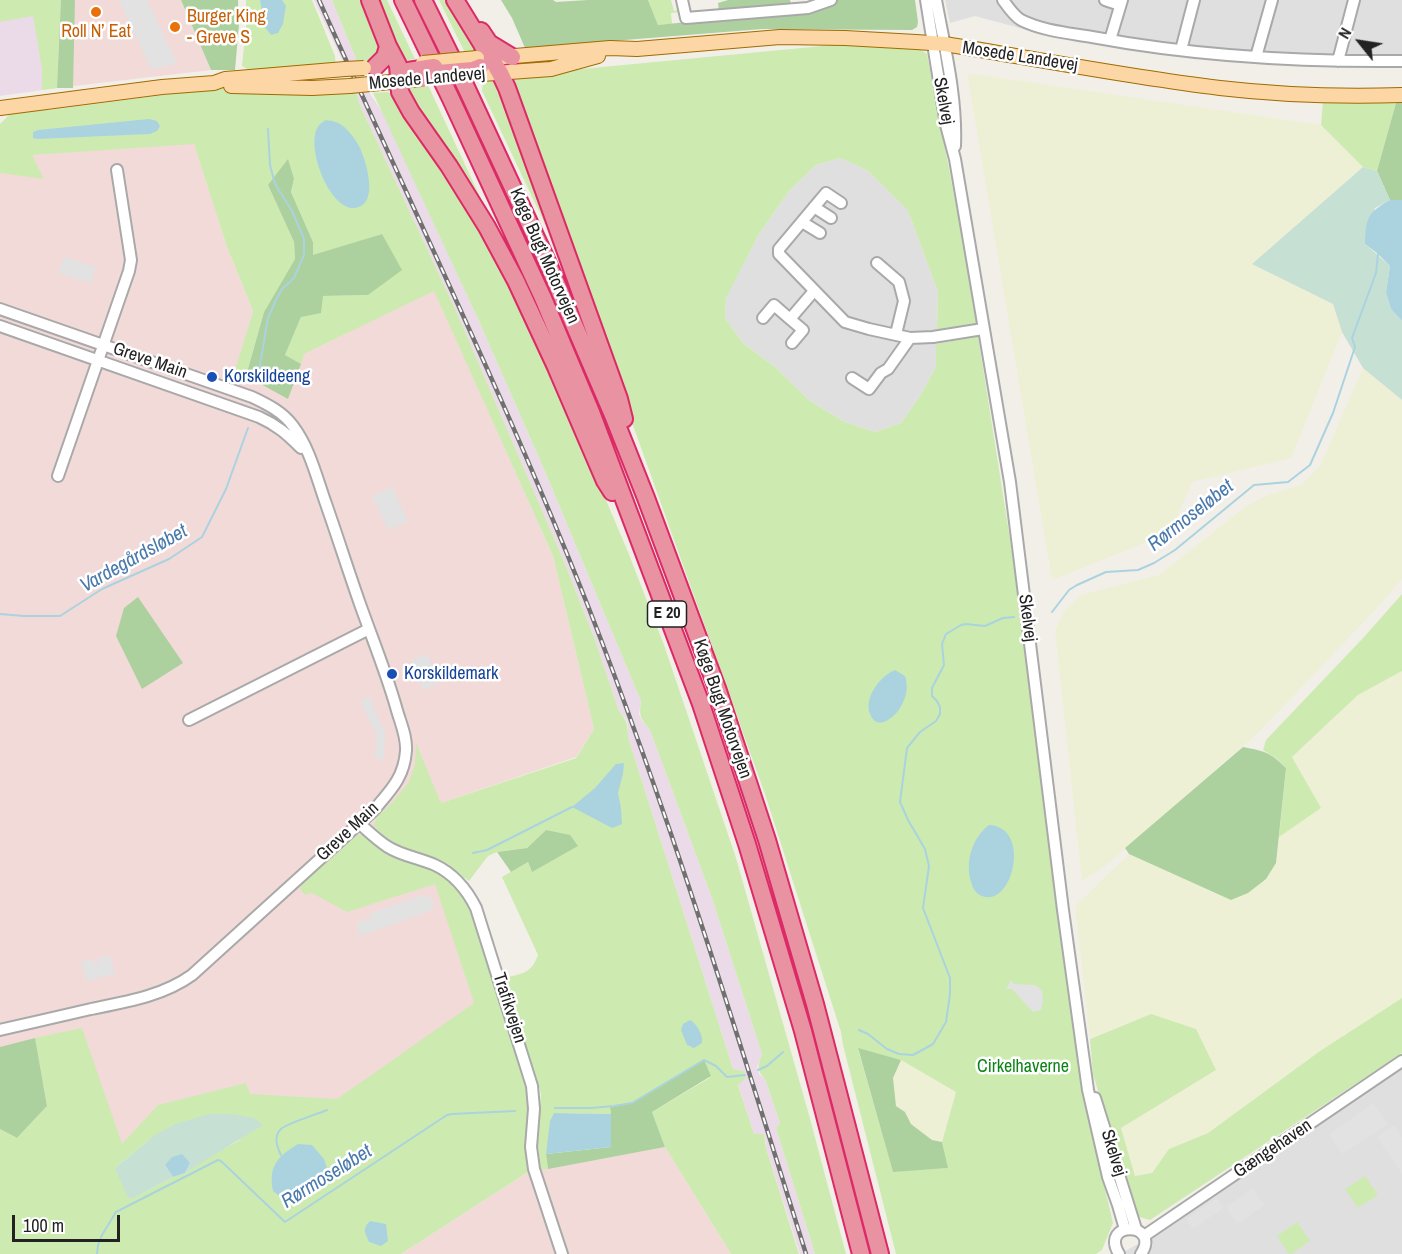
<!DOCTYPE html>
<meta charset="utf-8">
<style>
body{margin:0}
#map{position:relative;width:1402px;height:1254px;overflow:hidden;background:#f2efe9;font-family:"Archivo Narrow",sans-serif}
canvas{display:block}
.north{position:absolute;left:1330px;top:12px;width:60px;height:60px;-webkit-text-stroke:4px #fff;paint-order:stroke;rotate:300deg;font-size:16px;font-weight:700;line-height:24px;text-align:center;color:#222}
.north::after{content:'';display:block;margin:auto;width:21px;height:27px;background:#222;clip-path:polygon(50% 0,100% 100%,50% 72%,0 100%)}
.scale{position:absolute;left:12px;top:1215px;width:108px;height:27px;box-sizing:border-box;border:3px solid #222;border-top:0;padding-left:8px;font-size:18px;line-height:21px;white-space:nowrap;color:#222;-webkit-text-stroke:4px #fff;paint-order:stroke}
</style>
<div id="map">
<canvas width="1402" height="1254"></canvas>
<div class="north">N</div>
<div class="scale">100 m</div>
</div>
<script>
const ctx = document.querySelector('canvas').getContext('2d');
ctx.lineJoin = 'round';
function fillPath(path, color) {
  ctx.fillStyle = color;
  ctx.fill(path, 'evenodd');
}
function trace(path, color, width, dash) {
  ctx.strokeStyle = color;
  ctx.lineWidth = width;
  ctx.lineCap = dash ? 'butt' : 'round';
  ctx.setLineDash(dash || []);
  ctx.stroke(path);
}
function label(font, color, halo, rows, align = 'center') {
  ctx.font = font + ' "Archivo Narrow",sans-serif';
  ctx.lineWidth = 5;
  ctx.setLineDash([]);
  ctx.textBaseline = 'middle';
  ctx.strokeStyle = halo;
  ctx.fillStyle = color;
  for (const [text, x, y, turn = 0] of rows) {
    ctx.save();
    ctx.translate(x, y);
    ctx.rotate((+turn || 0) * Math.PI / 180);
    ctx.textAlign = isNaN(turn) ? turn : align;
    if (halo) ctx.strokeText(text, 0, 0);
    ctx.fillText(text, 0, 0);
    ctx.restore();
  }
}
fillPath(new Path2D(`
 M945,0H1402V66H1333L1244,62L1149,53L1038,33L975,16L950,23Z
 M840,158L867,170L908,211L938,292L936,367L920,396L901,423L875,432L845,422L810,401L775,367L743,343L725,318L726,298L736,277L759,234L789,191L816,165Z
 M1402,1069V1254H1120L1161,1231Z`), '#e0dfdf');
fillPath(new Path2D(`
 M61,0H181L211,70L57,88Z
 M194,143L227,247L253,311L236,371L304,354L434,290L553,556L594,729L576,757L441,803L436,878L477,1003L337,1100L121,1146L0,1047V157Z
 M665,1147L731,1254H401L528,1172Z`), '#f2dad9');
fillPath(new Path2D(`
 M0,0H61L57,88L0,96Z
 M314,0H332L370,94L383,113L478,319L543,467L641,701L639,714L642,721L650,730L712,898L762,1054L757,1067L759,1074L765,1079L780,1123L776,1128L815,1254H800L766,1148V1142L764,1134H754L738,1084L744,1071L733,1069L628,737V726L626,719L619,711L594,637L563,559L457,313L359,103L345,66Z`), '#ebdbe8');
fillPath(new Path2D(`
 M967,73L1321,125L1363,167L1253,263L1333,304L1342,332L1291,458L1192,482L1170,533L1052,580Z
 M1363,368L1402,400V579L1379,606L1259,732L1104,867L1082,881L1055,631L1065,610L1081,595L1159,575L1244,508L1263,497L1301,485L1320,466Z
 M1402,671V998L1320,1051L1208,1133L1169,1149L1152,1173L1135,1176L1121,1128L1216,1070L1151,1014L1090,1038L1075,906L1129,854L1231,900L1276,864L1279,837L1320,808L1292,757L1358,695Z
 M901,1060L956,1092L942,1142L932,1140L911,1124L905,1112L896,1106L893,1078Z`), '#eef0d5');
fillPath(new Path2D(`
 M0,0H61L57,88L42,90V69L33,16L0,22Z
 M246,0H312L335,56L336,67L252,72L242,66L246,27Z
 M332,0H360L381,50L379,58L358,64Z
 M377,0H387L415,59L400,61Z
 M439,0H451L476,44V55H466Z
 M648,0H671L674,11L681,9V12L671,13L672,24L658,25Z
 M833,45L921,50L927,54L979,325L937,333L938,292L908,211L867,170L840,158L816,165L789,191L759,234L726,298L725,318L743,343L775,367L810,401L845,422L875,432L901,423L920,396L936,367V344L978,336L1018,590L1084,1099L1113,1223L1102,1250L1096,1254H896L843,1045L841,1032L766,797L508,76ZM858,1049L901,1060L956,1092L942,1142L947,1168L893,1171Z
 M498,78L570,277L482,91L483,79Z
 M427,83L516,274L405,87Z
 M216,88L264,91H325L356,93L359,103L457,313L563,559L594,637L619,711C627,720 628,726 628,737L733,1069L744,1071L746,1078L738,1085L754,1134H764L766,1148L799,1254H731L665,1147L652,1112L711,1077L658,1088L632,1103L610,1107L611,1114L554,1113L546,1154L548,1169L539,1170L536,1143L541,1094L505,978C523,973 531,974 538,955L502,877L528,862L532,872L546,830L527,848L497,852L488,856L469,881L440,860L392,844L374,826L377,816L390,805L409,782L415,764L416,743L441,803L576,758L594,729L553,556L434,291L304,354L301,364L285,355L301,317L322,296L368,295L382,234L313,256V242L291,192L294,179L268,185L294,242L295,259L264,312L246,376L235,371L253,311L227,247L194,144L32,155L44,179L0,173V124L15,109L50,110Z
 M388,92L396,97L476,222L542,349L628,552L664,645L736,858L809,1115L846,1254H815L776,1128L780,1123L765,1079C756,1070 758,1065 762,1054L712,898L650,730C640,718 639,716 641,701L543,467L478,319L373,93Z
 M1323,101L1396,103L1377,171L1363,167L1321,125Z
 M1402,594V671L1358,695L1292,757L1321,808L1279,837L1286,768L1277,759L1263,750L1266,740L1364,637Z
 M362,835L390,853L439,873L456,883L467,897L528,1082L531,1107L527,1136L528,1172L401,1254H0V1129L17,1138L47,1106L35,1038L82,1028L122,1144L158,1105L246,1083L250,1094L337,1099L474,1003L435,884L347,912L312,893L305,895L300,889L301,882L350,836ZM175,1124L240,1140L207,1158L185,1173L173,1177L132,1199L115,1168L155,1135Z
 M1402,998V1053L1150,1220L1136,1216L1093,1074L1090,1039L1151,1014L1196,1029L1216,1070L1121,1128L1135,1176L1152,1173L1169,1149L1208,1133L1320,1051Z
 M1365,1176L1378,1195L1358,1208L1345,1189Z
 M1297,1222L1310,1241L1291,1254H1289L1277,1236Z`), '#cdebb0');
fillPath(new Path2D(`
 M61,0H75L73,88H57Z
 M181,0H238L239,25L235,70H211Z
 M501,0H553L556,2L588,0H648L658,25L745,16L798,14L838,0H915L918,22L917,27L912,30L762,29L525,48L512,18Z
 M728,0H790L791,4L776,7L719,12L718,3Z
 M1396,103H1402V200H1390L1377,171Z
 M288,159L294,179L291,192L313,242V255L382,234L402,270L368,295L323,296L321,313L301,317L285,355L301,364L288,399L246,376L264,312L295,259L294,242L268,185Z
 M138,597L183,663L142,689L116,636L124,608Z
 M1243,747C1264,751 1270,752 1286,768L1276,863L1266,879L1248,893L1231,900L1129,854L1125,848Z
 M546,830L570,835L578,846L532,872L528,862L511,872L497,852L527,848Z
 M35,1038L47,1106L17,1138L0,1129V1047Z
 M858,1048L901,1060L893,1078L896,1106L905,1112L911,1124L932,1140L942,1142L948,1168L893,1172Z
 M704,1060L711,1076L652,1112L665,1147L548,1169L546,1154L611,1147V1114L610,1107L632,1103Z`), '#add19e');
fillPath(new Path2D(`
 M1363,167L1377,171L1390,200L1375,208L1365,244L1390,266L1386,293L1391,309L1402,321V400L1363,368L1342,332L1333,304L1252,264Z
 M209,1114H231L254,1118L263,1125L185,1173L190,1163L165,1165L173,1177L132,1199L127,1196L115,1168L155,1135L175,1124Z`), '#c6e0d4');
fillPath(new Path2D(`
 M119,0H147L177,64L151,69Z
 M64,257L96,267L91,283L58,273Z
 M392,487L408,521L388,530L372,496Z
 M428,654L439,684L422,690L411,660Z
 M369,696L385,733L384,761L374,757L376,744V734L360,702Z
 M423,895L432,899L434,905L430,911L360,936L356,927L359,922L372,917L370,913Z
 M110,955L115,974L86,981L81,962L93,959L94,964L99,963L98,958Z
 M1011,980L1014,984L1035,985L1042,990L1043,1001L1041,1010L1033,1012L1012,989H1006Z
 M1373,1103L1388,1124L1342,1154L1329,1134Z
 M1394,1125L1402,1138V1174L1377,1137Z
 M1253,1188L1265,1205L1237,1224L1226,1207Z
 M1217,1198L1224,1208L1193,1229L1186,1219Z`), '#e2e2e2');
fillPath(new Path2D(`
 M260,0H282L286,6L283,24L278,33L271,35L265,27Z
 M149,119L157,121L160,126L157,131L150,134L37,139L33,138V132L38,130Z
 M326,120C333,121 338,122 343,126C350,132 356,140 360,148C366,161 378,200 359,207C332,218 303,145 319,125C321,123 324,121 326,120Z
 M1390,200H1402V321L1391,309L1386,293L1390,266L1378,254L1365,244C1366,218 1367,213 1390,200Z
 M895,670L905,676C909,688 906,698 900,708C895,717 878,731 871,716C862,699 880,676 895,670Z
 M624,763L623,774L618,793L621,808L622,824L612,828L572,807L595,788L616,764Z
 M989,825C1032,827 1013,908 982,896C974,893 972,886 970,878C966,859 973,837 989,825Z
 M690,1020C697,1024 703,1034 702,1043L694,1048L687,1045L681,1030L683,1024Z
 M554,1113L611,1114V1147L546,1154L550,1121Z
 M298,1144L312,1145L324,1159L327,1168L316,1183L288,1198L281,1197L273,1191C268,1166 278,1156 298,1144Z
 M182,1154L190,1163L185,1173L173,1177L165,1165L172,1157Z
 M370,1221L386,1224L388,1241L381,1246L369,1242C365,1232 362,1229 370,1221Z`), '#aad3df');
trace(new Path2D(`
 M258,377L268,318L275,302L282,289L294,278L304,255V239L292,211L275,184L270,165L268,129
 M1052,612L1069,590L1077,585L1106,572L1138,570L1154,563L1175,550L1254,485L1288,482L1310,465L1333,413L1355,347L1352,338L1376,273L1378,254
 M0,614L24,616H60L102,589L169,559L202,537L226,489L248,428
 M473,853L487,850L572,807
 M859,1030L868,1034L887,1049L899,1054L913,1055L933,1044L946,1022L950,994V978L923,908L929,866L925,849L908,820L900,802L907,748L920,732L936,721L940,714V707L937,701L932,696V688L944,665L942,644L946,634L961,625L966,624L985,626L1003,618L1014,617
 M758,1070L767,1066L783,1052
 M555,1108H591L614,1106L632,1103L704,1060L716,1066L727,1077L745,1075
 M281,1155C277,1147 273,1136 281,1129C287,1123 318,1114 327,1110
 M97,1254L98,1245L102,1235L116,1212L218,1160L221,1161L285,1222L447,1115L452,1114L515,1111`), '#aad3df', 2);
const minor = new Path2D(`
 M682,0L686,18L808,8L831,0
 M926,0L946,125L955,159L1010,482L1063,910L1088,1090L1108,1177L1118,1205L1125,1229
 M936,0C945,49 957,97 955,146
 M1003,0C1008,7 1014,16 1021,20C1043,31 1069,33 1092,37C1194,56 1299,62 1402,61
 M1105,0L1120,5
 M1110,40L1122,0
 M1181,50L1194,0
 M1256,57L1272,0
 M1338,61L1354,0
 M841,203L826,193L779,249V254L845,322L869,329L910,338L933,337L983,329
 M814,207L831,218
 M802,222L820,233
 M877,263L899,282L904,301L896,334
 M0,309L252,397C267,404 283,412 293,426C309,447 316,475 325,501C337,535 348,570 360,604C372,638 386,672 396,707C400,722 407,736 406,751C404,778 390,791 374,810L192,975C163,996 126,1002 91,1009C61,1016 30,1023 0,1030
 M763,318L774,305L790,319L814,291
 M790,319L803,330L792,343
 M0,326L259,417C277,425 287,434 301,448
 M852,378L869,389L881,373L888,369L910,338
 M58,476L129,271L131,260L117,170
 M189,720L369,629
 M359,823C368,831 377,840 388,847C402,856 420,858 435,865C454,874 467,890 476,908L532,1086L534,1109L531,1147L534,1169L562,1254
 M1095,1098L1136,1229
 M1144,1236L1402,1061
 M1119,1254C1099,1220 1162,1222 1141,1254`);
const major = new Path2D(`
 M503,57L610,48L637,49L780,37L845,38L916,42L945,44C1036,59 1128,77 1220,88C1280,95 1341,97 1402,95
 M482,74L551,69L598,56
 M370,84L421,79
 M231,86L312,88L350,86
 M0,108L162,87L214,83L225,79L238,78L345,69`);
const highway = new Path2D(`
 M370,0L388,46L398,65L400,92L411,112L449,166L487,227L516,281L556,367L605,481L612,492
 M403,0L451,99L543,298L591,412L701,704L747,844L803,1031L861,1254
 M423,0L465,85L545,257L613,415L646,498L718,691L767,840L815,1004L880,1254
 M455,0L482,44L487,57L494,63L500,73L507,88L619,399L624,419
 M481,31L489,43L512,57
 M375,67L385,57L388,46`);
trace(minor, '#a9a9a9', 14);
trace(major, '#a06b00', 16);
trace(highway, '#dc2a67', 20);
trace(minor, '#fff', 10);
trace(major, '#fcd6a4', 14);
trace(highway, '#e892a2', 16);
const rail = new Path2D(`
 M319,0C409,202 507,401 588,606C671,819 738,1036 806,1254`);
trace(rail, '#707070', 4.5);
trace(rail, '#fff', 2, [7]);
const majorBridge = new Path2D(`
 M423,63L477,58
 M345,69L364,68
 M350,86L370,84`);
const highwayBridge = new Path2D(`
 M408,71L434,67
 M421,79L427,74L473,70L480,67`);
trace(majorBridge, '#a06b00', 16, []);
trace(highwayBridge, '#dc2a67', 20, []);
trace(majorBridge, '#fcd6a4', 14);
trace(highwayBridge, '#e892a2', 16);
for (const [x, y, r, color] of [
 [96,12,6,"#e8710a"],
 [175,27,6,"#e8710a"],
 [212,377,6,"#1a4fb4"],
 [392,674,6,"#1a4fb4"]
]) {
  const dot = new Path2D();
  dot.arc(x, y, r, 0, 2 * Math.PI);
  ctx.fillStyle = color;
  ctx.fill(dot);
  trace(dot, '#fff', 2);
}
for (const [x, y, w] of [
 [667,614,39]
]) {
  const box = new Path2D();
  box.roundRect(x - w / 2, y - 13, w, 26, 4.5);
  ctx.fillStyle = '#fff';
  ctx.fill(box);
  trace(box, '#222', 1.5);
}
label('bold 16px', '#222', null, [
 ["E 20",667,614]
]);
label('18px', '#c56008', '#fff', [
 ["Burger King",187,17],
 ["- Greve S",187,38],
 ["Roll N’ Eat",96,32,"center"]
], 'left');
label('18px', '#222', '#fff', [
 ["Mosede Landevej",1020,57,9],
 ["Mosede Landevej",427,79,-5],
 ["Skelvej",943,101,80],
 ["Køge Bugt Motorvejen",544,256,66],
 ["Greve Main",150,361,19],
 ["Skelvej",1027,618,83],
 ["Køge Bugt Motorvejen",722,709,71],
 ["Greve Main",348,832,-43],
 ["Trafikvejen",509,1008,72],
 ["Gængehaven",1273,1149,-34],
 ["Skelvej",1113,1153,73]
]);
label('18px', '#164399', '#fff', [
 ["Korskildeeng",224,377],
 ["Korskildemark",404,674]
], 'left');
label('18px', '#0c8416', '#fff', [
 ["Cirkelhaverne",1023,1067]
]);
label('italic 20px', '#4a7aab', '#fff', [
 ["Rørmoseløbet",1191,516,-38],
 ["Vardegårdsløbet",134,559,-29],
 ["Rørmoseløbet",327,1177,-32]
]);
</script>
